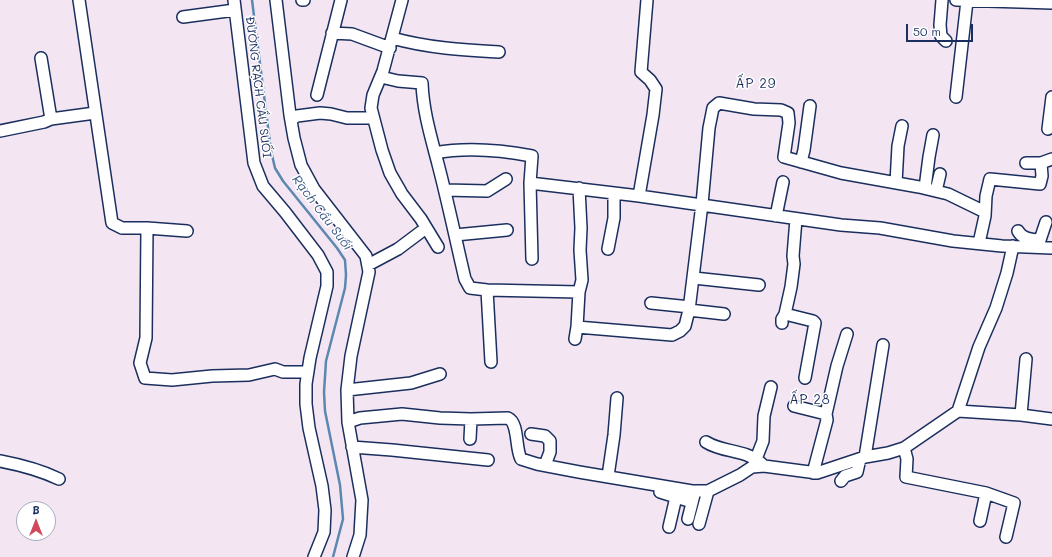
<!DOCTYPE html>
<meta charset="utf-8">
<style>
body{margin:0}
#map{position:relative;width:1052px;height:557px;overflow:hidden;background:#f3e6f2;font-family:Mali,sans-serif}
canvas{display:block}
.north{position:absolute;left:16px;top:501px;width:40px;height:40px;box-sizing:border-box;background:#fff;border:1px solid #a4acbf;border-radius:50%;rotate:0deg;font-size:11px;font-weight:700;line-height:16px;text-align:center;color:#1b2f5e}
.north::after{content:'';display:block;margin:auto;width:14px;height:18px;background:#d1495b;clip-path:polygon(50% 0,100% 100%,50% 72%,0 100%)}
.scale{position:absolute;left:906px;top:24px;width:67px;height:18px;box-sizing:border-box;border:2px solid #1b2f5e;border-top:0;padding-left:5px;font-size:12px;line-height:14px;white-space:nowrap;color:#1b2f5e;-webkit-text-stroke:3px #fff;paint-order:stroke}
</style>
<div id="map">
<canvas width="1052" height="557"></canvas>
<div class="north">B</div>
<div class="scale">50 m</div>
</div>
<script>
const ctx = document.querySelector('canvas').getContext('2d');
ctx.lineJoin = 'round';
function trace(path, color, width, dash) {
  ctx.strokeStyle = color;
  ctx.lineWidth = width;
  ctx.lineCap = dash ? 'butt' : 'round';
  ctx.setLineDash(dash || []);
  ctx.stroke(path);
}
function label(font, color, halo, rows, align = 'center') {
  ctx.font = font + ' Mali,sans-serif';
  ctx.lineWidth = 3;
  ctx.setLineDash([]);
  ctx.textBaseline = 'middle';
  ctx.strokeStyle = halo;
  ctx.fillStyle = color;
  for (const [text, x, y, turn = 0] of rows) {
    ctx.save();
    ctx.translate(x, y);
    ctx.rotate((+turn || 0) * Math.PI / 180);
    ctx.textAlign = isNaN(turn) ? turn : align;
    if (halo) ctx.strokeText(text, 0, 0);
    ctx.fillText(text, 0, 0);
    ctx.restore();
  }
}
trace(new Path2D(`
 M252,0L271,151L275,168L283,181L337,248L345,260L346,275L345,288L326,361L324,392L325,411L340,485L343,519L333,557`), '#5c87b0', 2.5);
const minor = new Path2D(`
 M79,0L112,223L122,228H147L146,338L140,363L145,378L172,380L212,376L249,375L275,369L283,372H308
 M234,0L254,163L263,186L285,212L318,255L327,272V286L310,358L306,384V404L309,428L322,486L325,510L324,532L314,557
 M276,0L290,115L294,138L301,165L314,189L366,256L369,272L351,356L347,390L348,422L362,500L360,535L353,557
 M302,0H304
 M402,0L383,71L373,95L371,108L382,150L390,173L402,194L421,219L438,247
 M942,0L940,25L941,36L946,41
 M956,0L1052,3
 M183,17L235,10
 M332,33L352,34L390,48
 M392,38C428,48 463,50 499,52
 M381,77L398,81L422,83C423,111 431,137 438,164C448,202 456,241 465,279L470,288L487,290L579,292
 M317,95L341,0
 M956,97L967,1
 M51,119L95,113
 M291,120L297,116L320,113L331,114L347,118H373
 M1048,129L1052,97
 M0,131L44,122L51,119L41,58
 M435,153C467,147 500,150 532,156L530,183L639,196L841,225L880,228L953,241L1002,246L1052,248
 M801,162L804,150L810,106
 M1026,163H1041L1052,159
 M530,183L532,259
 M896,183L898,146L902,126
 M925,188L929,157L933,135
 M445,190L487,191L506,179
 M936,191L940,174
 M639,196L653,115L656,89L650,80L641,72L647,0
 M776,216L783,182
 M147,228L187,231
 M1018,231C1022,239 1032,240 1040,240
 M455,235L507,230
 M979,243L985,216L986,196L990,179L1040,184L1042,176L1041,163
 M1039,247L1040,240L1046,222
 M608,249L614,218V193
 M368,265L398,249L426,228
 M694,278L759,285
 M487,290L491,362
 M651,303L690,307
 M689,310L724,314
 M785,314L813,321L815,323L805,378
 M782,323V319L785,314L791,287L794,264L793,256L796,219
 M577,327L672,335L680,331L685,326L689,310L702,204L709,128L713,108L719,103L754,109L781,110L788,113L789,123L784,157L841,173L919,187L948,194L985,212
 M575,339L577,327L579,292L582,280L580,250L581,228L579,188
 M347,390L411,383L440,374
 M794,406L826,414
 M958,411L979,347L996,308L1007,273L1013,246
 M1021,415L1026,359
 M348,422L360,418L402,414L440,418L471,419L508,418C519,423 515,448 521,459L537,464L579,472L692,491H708L740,475L752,467L764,466L817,473L865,457L888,453L904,448L958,411L1021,415L1052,419
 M531,434L545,436L550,441V452L545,465
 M470,439L471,419
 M706,442C723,453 746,449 762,464
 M352,447L392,450L488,460
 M904,448L907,459L906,477L986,493L1014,503L1006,537
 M865,457L883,345
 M756,459L763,441L764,416L771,387
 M0,461C21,465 40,470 59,479
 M813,473L827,420L826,414L837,366L847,334
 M608,476L614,435L617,398
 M841,481L845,476L857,472L860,459
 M660,492L692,502
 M688,519L694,495
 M980,521L986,493
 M699,524L708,491
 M669,527L676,497`);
trace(minor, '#1b2f5e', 14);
trace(minor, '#fff', 11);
label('12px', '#1b2f5e', '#fff', [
 ["ĐƯỜNG RẠCH CẦU SUỐI",258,87,83]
]);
ctx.letterSpacing = '1px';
label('13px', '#1b2f5e', '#fff', [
 ["ẤP 29",756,84],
 ["ẤP 28",810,400]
]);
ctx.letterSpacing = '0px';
label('italic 13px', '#3c5b87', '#fff', [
 ["Rạch Cầu Suối",322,213,53]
]);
</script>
